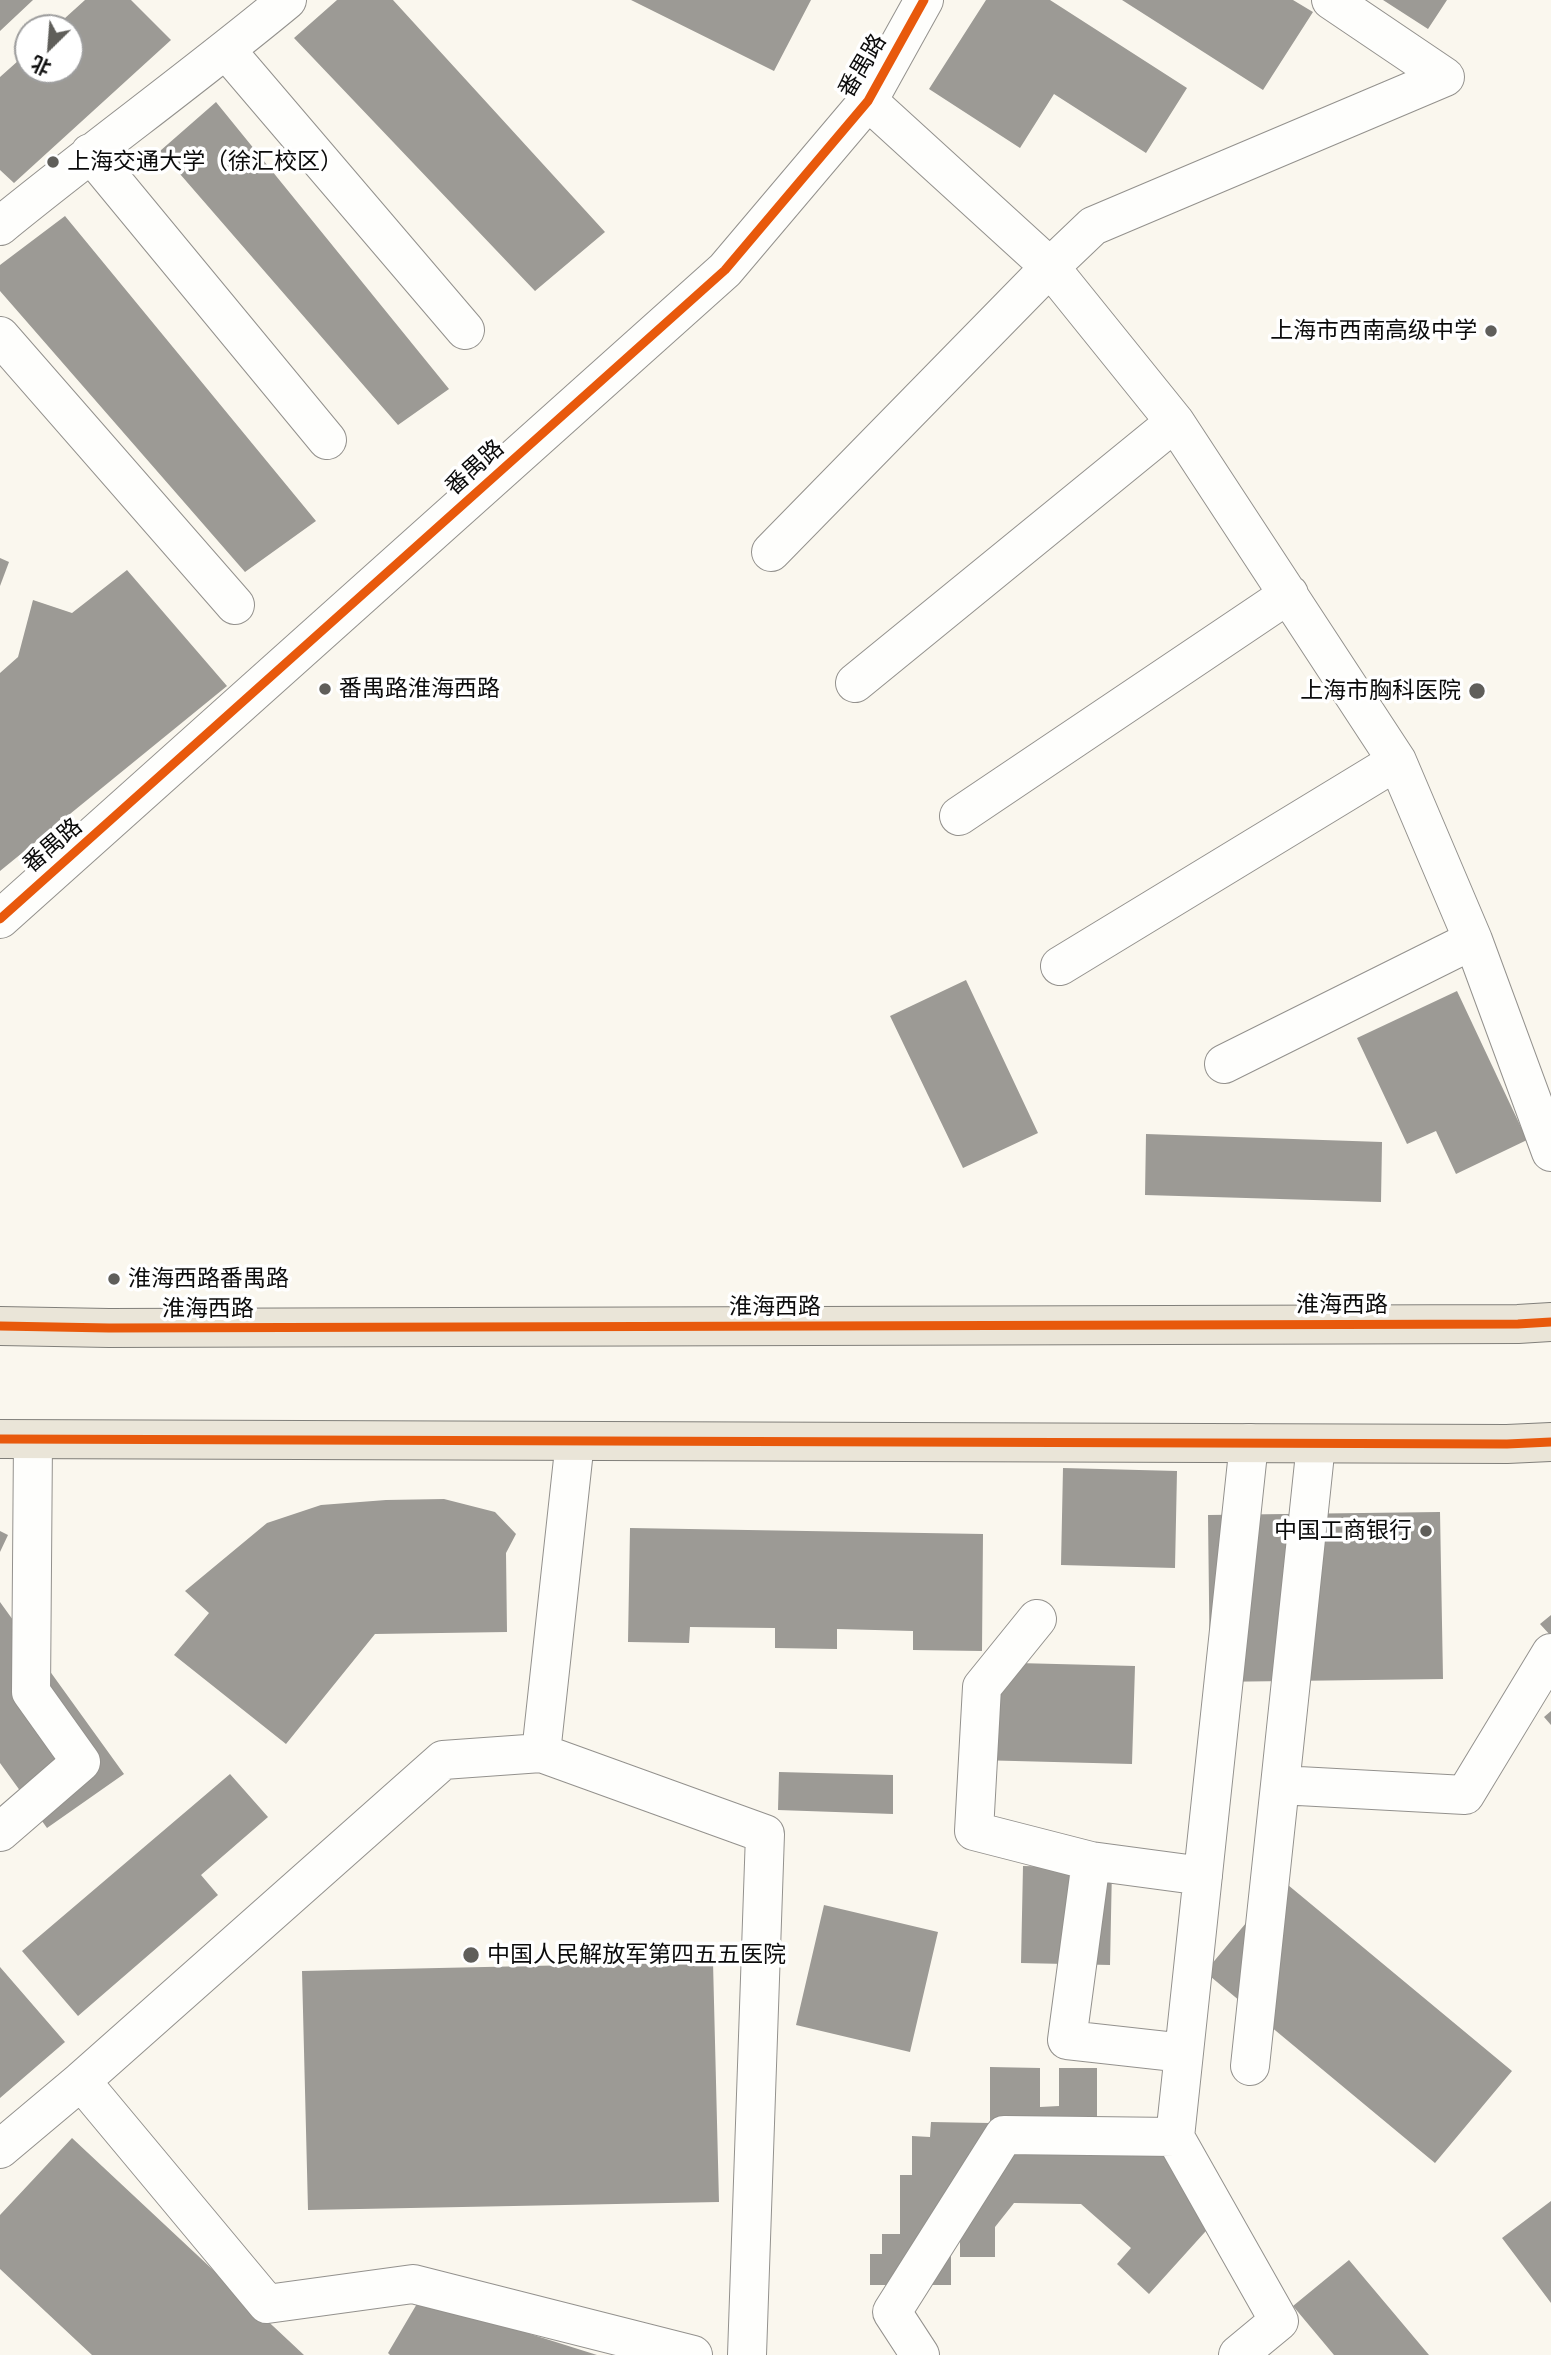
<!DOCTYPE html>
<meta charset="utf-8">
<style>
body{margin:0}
#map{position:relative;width:1551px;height:2355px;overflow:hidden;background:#faf7ee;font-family:"Noto Serif","Noto Sans SC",serif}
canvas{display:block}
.north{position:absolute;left:14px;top:14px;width:70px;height:70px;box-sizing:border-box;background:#fff;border:2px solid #9d9d9d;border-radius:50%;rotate:205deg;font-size:19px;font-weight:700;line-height:28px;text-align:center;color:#0b0b0b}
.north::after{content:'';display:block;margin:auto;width:24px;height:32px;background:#5f5e5a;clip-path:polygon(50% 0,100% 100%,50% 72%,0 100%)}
</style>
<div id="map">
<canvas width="1551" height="2355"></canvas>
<div class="north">北</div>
</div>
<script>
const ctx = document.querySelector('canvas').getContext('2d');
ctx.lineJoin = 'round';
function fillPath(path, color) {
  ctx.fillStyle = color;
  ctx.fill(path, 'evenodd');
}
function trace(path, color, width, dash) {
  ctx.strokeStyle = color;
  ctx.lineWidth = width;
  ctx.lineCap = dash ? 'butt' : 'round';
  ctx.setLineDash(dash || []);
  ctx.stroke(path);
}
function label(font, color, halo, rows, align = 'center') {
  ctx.font = font + ' "Noto Serif","Noto Sans SC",serif';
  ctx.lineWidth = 7;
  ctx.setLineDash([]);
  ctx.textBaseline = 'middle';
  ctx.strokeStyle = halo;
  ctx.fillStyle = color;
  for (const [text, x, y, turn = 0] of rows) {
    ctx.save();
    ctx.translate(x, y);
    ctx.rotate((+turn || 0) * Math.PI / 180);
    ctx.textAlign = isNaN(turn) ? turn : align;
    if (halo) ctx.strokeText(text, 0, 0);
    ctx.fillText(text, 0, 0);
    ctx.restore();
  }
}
fillPath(new Path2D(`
 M0,0H33L0,31Z
 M85,0H131L171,40L14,183L0,170V77L28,52V70H70V28H54Z
 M337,0H393L605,232L535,291L294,38Z
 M631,0H811L774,71Z
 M986,0H1050L1187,88L1146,153L1054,94L1020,148L929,89Z
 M1122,0H1293L1313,12L1263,90Z
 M1383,0H1447L1428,29Z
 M216,102L449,389L398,425L160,151Z
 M65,216L316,521L245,572L0,291V265Z
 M0,558L9,562L0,586Z
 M127,570L227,686L0,871V673L18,657L33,600L72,613Z
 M966,980L1038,1133L963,1168L890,1016Z
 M1457,991L1527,1140L1456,1174L1436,1131L1407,1144L1357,1038Z
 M1146,1134L1382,1142L1381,1202L1145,1195Z
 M1063,1468L1177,1471L1175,1568L1061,1565Z
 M444,1499L495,1512L516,1534L506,1553L507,1632L375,1634L286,1744L174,1655L209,1613L185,1591L267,1523L321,1505L386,1500Z
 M1440,1512L1443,1679L1210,1682L1208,1515Z
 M630,1528L983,1534L982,1651L913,1650V1631L837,1629V1649L775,1648V1628L690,1627L689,1643L628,1642Z
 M0,1531L8,1535L0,1552Z
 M0,1602L124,1774L47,1828L0,1763Z
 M1551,1615V1636L1540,1624Z
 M978,1662L1135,1666L1132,1764L976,1760Z
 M1551,1711V1725L1544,1717Z
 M779,1772L893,1775V1814L778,1810Z
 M230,1774L268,1817L201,1875L218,1895L78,2016L22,1951Z
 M1023,1866L1112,1868L1110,1965L1021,1963Z
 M1282,1880L1512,2071L1435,2163L1205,1972Z
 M824,1905L938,1932L910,2052L796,2025Z
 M713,1962L719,2202L308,2210L302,1971Z
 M0,1967L65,2042L0,2098Z
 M990,2067L1040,2068V2107L1059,2106V2068H1097V2138L1134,2130L1233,2201L1149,2294L1117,2264L1131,2248L1081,2204L1014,2203L995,2227V2257H960V2235L951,2234V2285H870V2254H882V2234H900V2175H912V2136L930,2137L931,2122L990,2123Z
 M72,2138L304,2355H92L0,2269V2215Z
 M1551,2201V2303L1502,2238Z
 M1349,2260L1429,2355H1334L1293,2306Z
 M428,2285L486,2320L597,2355H390L388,2353Z`), '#9c9a95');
const minor = new Path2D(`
 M226,50L465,330
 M868,101L1050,267L1175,422L1397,761L1473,940L1551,1152
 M90,153L327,440
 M0,226C94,149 193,78 287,0
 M0,336L235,605
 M771,552L1050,267L1093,226L1445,77L1331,0
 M855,683L1175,422
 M959,816L1289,594
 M0,919L725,270L868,101L924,0
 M1060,966L1397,761
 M1224,1064L1473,940
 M1316,1444L1280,1785L1465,1795L1551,1653
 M1037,1619L982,1687L974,1831L1091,1861L1067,2040L1184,2053
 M541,1753L575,1441
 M0,1832L81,1762L31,1692L33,1440
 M1091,1861L1203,1876
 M1250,2066L1280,1785
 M0,2149L81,2081
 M693,2355L413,2284L267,2304L81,2081L443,1760L541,1753L765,1834L747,2355
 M920,2355L892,2312L1004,2135L1175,2137
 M1238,2355L1279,2321L1175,2137L1249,1443`);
const major = new Path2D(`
 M0,1326L109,1328L1518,1324L1551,1322
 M0,1439L1507,1444L1551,1442`);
trace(minor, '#93918d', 40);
trace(major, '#807f7a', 40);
trace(minor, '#fefefc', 38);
trace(major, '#eae5d8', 38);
trace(new Path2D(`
 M0,919L725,270L868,101L924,0
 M0,1326L109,1328L1518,1324L1551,1322
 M0,1439L1507,1444L1551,1442`), '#e8590c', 9);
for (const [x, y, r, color] of [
 [53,162,7,"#5f5e5a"],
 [1491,331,7,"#5f5e5a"],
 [325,689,7,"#5f5e5a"],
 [1477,691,9,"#5f5e5a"],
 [114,1279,7,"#5f5e5a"],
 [1426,1531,7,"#5f5e5a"],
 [471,1955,9,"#5f5e5a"]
]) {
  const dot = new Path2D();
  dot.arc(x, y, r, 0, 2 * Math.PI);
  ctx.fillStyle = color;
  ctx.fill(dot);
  trace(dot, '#fff', 2.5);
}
label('23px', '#0b0b0b', '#fff', [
 ["番禺路",863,66,-59],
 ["番禺路",475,468,-42],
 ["番禺路",53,846,-41],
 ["淮海西路",1342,1305],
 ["淮海西路",775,1307],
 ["淮海西路",208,1309]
]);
label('23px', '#0b0b0b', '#fff', [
 ["上海交通大学（徐汇校区）",67,162],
 ["上海市西南高级中学",1477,331,"right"],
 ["番禺路淮海西路",339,689],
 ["上海市胸科医院",1461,691,"right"],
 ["淮海西路番禺路",128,1279],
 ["中国工商银行",1412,1531,"right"],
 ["中国人民解放军第四五五医院",487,1955]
], 'left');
</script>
